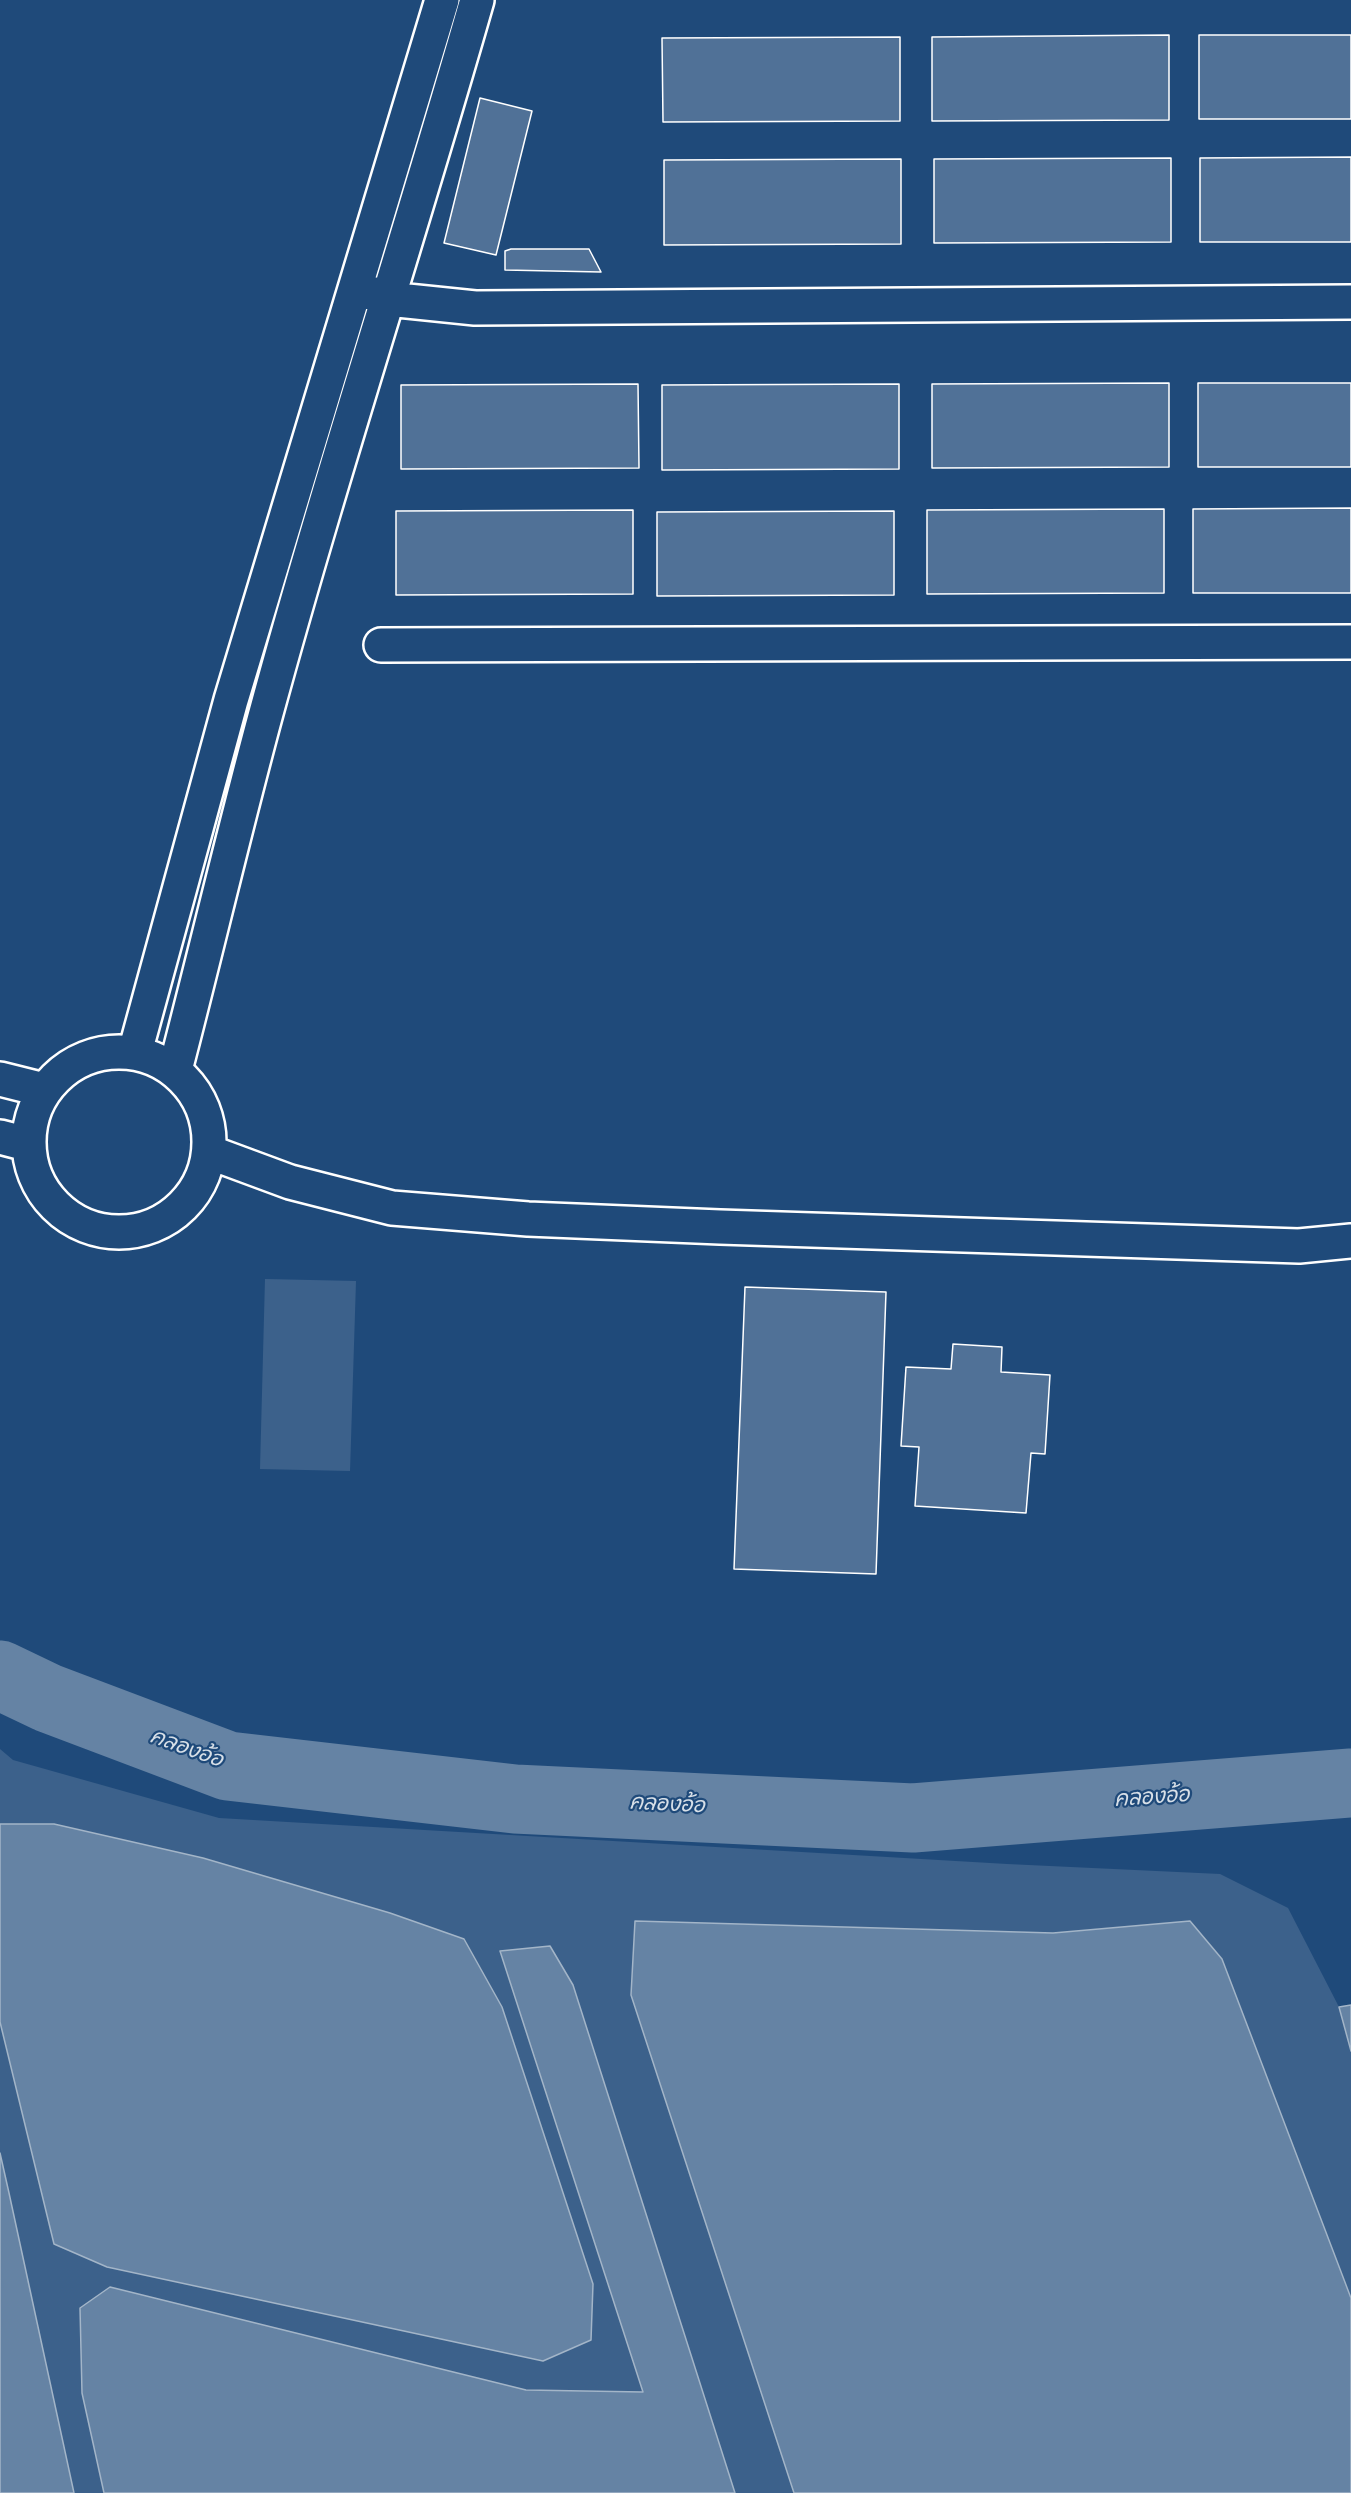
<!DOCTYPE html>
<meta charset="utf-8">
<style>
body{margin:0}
canvas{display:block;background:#1f4a7a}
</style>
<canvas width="1351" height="2493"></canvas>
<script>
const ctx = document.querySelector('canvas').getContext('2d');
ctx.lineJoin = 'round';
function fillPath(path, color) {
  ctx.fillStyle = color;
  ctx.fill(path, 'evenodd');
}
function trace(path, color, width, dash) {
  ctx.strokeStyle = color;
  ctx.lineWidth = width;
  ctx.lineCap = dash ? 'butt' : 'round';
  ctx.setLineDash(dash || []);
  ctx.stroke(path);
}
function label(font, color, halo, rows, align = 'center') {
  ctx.font = font + ' Mynerve,"Playpen Sans Thai",sans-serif';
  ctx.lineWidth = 4.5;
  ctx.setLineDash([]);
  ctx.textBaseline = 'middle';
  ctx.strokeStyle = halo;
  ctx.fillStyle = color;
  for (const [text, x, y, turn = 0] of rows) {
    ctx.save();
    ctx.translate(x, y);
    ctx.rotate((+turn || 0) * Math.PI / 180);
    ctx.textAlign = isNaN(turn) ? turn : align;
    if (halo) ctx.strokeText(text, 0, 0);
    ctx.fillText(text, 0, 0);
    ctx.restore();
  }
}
fillPath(new Path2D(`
 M265,1279L356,1281L350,1471L260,1469Z
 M0,1749L13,1760L219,1818L1007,1864L1220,1874L1288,1908L1339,2007L1351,2051V2298L1222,1959L1190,1921L1053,1933L635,1921L631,1995L794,2493H735L573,1985L500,1951L644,2393L526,2391L82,2393L104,2493H74L0,2153V2022L54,2244L593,2284L502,2007L464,1939L390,1913L203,1858L54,1824H0Z`), '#3c618b');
const water = new Path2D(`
 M0,1824H54L203,1858L390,1913L464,1939L502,2007L593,2284L591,2340L543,2361L107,2267L54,2244L0,2022Z
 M635,1921L1053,1933L1190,1921L1222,1959L1351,2298V2493H794L631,1995Z
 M550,1946L573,1985L735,2493H104L82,2393L80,2308L110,2287L526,2390L643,2392L500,1951Z
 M1351,2005V2051L1339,2007Z
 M0,2153L9,2193L74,2493H0Z`);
fillPath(water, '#6583a4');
trace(water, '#a3b5c8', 1.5);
trace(new Path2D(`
 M0,1675L48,1698L228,1766L515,1799L913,1818L1351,1783`), '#6583a4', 69);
const building = new Path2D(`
 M1169,35V120L932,121V37Z
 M1199,35H1351V119H1199Z
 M900,37V121L663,122L662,38Z
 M480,98L532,111L496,255L444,243Z
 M1351,157V242H1200V158Z
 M1171,158V242L934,243V159Z
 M901,159V244L664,245V160Z
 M511,249H589L601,272L505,270V251Z
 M1169,383V467L932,468V384Z
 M1198,383H1351V467H1198Z
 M638,384L639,468L401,469V385Z
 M899,384V469L662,470V385Z
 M1351,508V593H1193V509Z
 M1164,509V593L927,594V510Z
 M633,510V594L396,595V511Z
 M894,511V595L657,596V512Z
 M745,1287L886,1292L876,1574L734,1569Z
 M953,1344L1002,1347L1001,1372L1050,1375L1045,1454L1031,1453L1026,1513L915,1506L919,1447L901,1446L906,1367L951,1369Z`);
fillPath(building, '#507197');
trace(building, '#fff', 1.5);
const minor = new Path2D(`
 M368,292L388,299L475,308L1351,302
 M381,645L1351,642
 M29 1142a90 90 0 1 1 180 0a90 90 0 1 1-180 0Z
 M135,1052L231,700L442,0
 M175,1070C206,951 234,831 266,713C331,474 409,238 477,0
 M0,1079L44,1090
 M0,1137L27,1144
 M209,1152L290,1182L392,1208L528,1219L720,1227L1299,1246L1351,1241`);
trace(minor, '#fff', 38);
trace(minor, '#1f4a7a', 33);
label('italic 21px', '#d8e0e8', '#1f4a7a', [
 ["คลองอ้อ",186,1750,20],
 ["คลองอ้อ",1152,1799,-4],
 ["คลองอ้อ",667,1806,3]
]);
</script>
